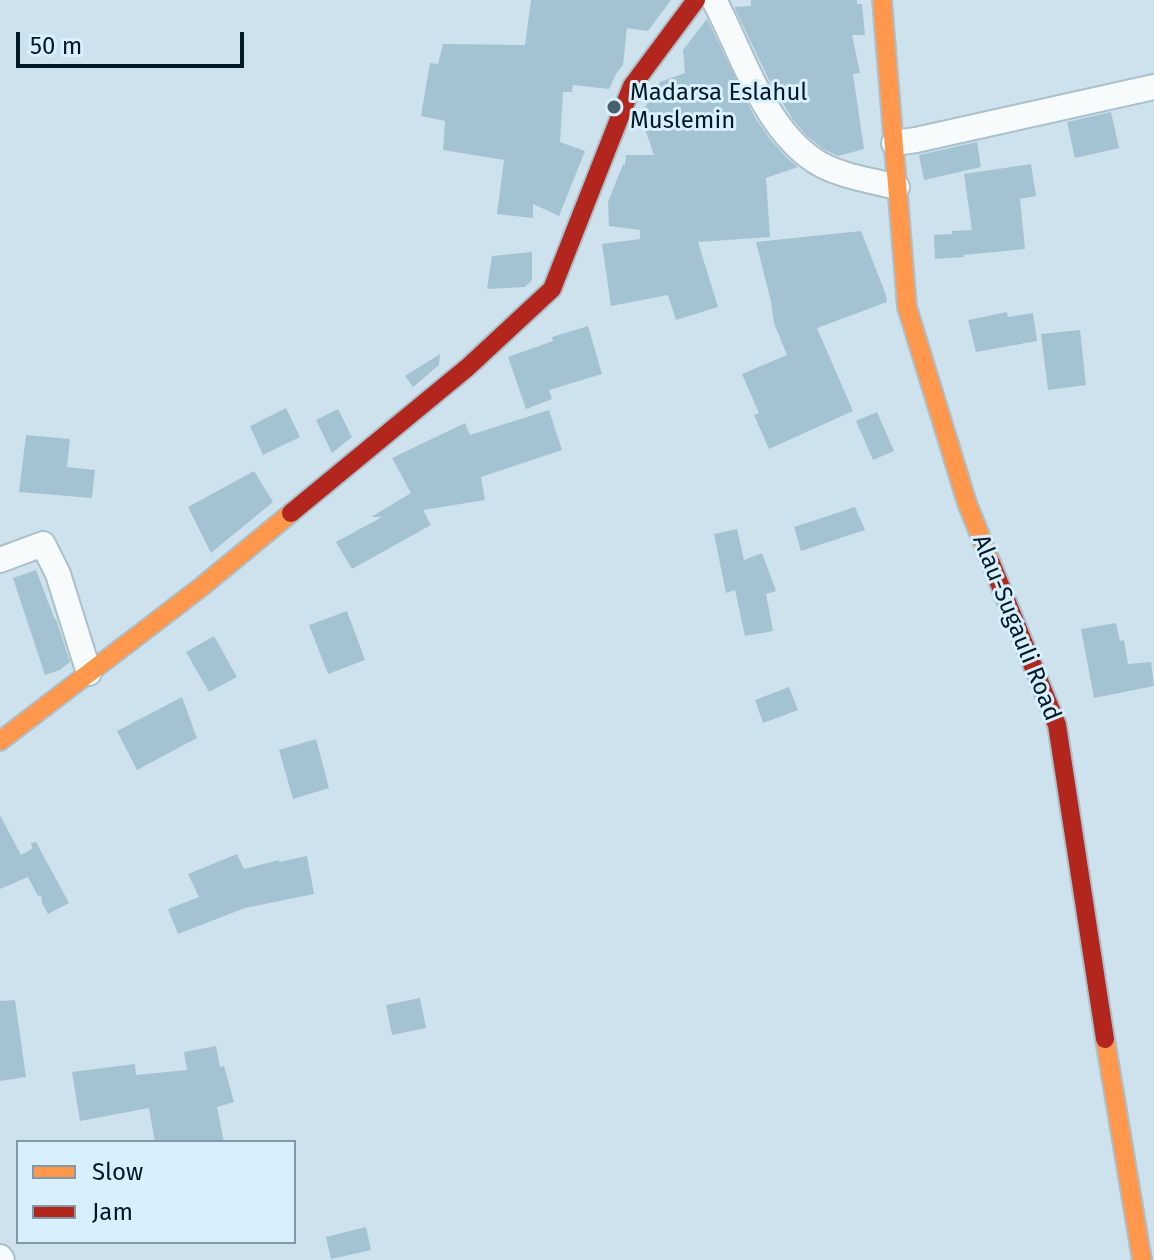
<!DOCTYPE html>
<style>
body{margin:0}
#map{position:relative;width:1154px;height:1260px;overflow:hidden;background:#cde2ed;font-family:"Fira Sans",sans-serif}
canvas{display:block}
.legend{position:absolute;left:16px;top:1140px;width:280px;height:104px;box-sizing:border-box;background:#d8f0fe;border:2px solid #829aa8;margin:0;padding:10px 14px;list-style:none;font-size:24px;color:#011a26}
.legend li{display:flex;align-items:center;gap:16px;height:40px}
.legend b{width:40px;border:2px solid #829aa8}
.scale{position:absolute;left:16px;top:32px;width:228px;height:36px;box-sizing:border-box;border:4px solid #011a26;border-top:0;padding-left:10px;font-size:24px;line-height:28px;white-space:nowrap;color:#011a26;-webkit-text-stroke:6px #d8f0fe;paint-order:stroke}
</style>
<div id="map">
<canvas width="1154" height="1260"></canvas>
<ul class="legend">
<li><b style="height:10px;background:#ff974d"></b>Slow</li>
<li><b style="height:10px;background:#b3261e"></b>Jam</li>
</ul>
<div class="scale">50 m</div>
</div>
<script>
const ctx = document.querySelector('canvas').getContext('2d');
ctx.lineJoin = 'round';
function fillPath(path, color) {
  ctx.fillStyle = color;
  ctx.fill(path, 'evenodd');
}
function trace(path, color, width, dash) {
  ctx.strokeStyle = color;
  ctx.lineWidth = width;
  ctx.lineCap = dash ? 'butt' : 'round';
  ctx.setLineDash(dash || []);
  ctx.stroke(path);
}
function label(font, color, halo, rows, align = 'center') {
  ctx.font = font + ' "Fira Sans",sans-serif';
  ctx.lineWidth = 6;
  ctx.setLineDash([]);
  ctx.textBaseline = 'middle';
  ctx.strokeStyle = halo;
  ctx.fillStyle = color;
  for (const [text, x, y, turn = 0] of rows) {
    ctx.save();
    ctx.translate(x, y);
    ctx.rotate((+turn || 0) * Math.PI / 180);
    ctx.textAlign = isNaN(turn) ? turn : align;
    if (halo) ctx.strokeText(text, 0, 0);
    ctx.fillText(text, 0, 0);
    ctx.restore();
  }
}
fillPath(new Path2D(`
 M531,0H671L648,31L627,28L623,65L616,74L609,89L573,85L572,92H563L560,142L585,151L559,216L533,204V218L497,214L504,160L443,150L445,121L421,116L430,63L438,64L443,44L525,45Z
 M751,0H857V4H862L865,35H852L860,73L853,74L864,149L838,156L823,149L807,136L793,120L769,80L735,9V7L751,6Z
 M707,19L754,116L770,139L786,157L798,167L766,178L770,237L698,242L718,307L676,320L668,295L611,306L602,244L640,239V230L609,226L608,202L623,164L625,165L626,155H654L641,117L650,96L660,82L685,73L683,50Z
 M1111,112L1119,148L1075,158L1067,122Z
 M977,142L981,167L924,180L919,155Z
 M1031,164L1036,196L1020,199L1025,249L964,255V257L935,259L934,235L952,234V231L972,230L964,174Z
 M861,231L886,295L887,302L817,328L853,411L769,449L754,415L759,413L742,374L787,355L774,323L771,302L756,242Z
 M532,252V280L525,287L487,289L492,256Z
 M1007,312L1008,317L1033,313L1037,341L976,352L968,320Z
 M588,326L602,374L549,390L552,399L526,409L508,357L553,341L552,337Z
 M1080,330L1086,385L1048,390L1041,334Z
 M440,354L439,365L413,387L405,376Z
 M286,408L300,437L263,455L250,426Z
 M338,409L352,437L332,453L316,420Z
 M549,410L562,450L481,477L485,500L423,510L431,525L352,569L336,542L382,517H371L411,493L392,458L465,423L470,435Z
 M877,412L894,451L873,460L856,421Z
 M26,435L70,439L67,467L95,470L92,498L19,492Z
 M254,471L273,502L211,553L188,507Z
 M855,507L865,530L801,551L794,527Z
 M737,529L744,560L762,553L776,591L766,594L773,631L745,636L735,590L726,593L714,534Z
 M36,570L55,620L56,619L70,662L60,670L45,675L13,578Z
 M347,611L365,660L328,674L309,625Z
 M1116,623L1120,641L1124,640L1128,664L1151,662L1154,686L1094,698L1081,629Z
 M214,636L237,677L209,692L186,652Z
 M789,687L798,710L763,723L755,700Z
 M182,697L197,738L137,770L117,731Z
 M316,739L329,788L293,799L279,750Z
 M0,815L21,855L32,849L31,843L36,842L69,903L48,914L42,903L41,895L38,896L28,877L0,889Z
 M237,854L244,869L279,860V862L307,856L314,894L245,908L178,934L168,909L199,897L188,874Z
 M420,998L426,1028L392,1035L386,1005Z
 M15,1000L26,1077L0,1081V1001Z
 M216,1046L220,1067L224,1066L234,1102L217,1107L224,1142H155L149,1108L80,1121L72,1072L135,1064L136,1075L187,1070L184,1052Z
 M366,1227L371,1250L331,1259L326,1237Z`), '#a4c3d2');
const street = new Path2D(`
 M714,0C742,52 763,127 815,161C838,176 870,180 897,187
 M894,143L916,140L1154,87
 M0,560L43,544L58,574L89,673
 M0,1257L2,1260`);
const slow = new Path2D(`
 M882,0L907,307L967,503L991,563
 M0,741L200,588L291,513
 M1105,1039L1142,1260`);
const jam = new Path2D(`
 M291,513L468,367L552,289L632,86L696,0
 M991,563L1057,725L1105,1039`);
trace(street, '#aac0cb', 28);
trace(slow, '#aac0cb', 22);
trace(jam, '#aac0cb', 22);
trace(street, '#f8fbfc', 24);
trace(slow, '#ff974d', 18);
trace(jam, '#b3261e', 18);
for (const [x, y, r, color] of [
 [614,107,8,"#48606c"]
]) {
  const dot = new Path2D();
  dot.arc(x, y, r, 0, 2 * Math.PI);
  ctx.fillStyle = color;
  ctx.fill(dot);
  trace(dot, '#d8f0fe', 3);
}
label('24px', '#011a26', '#d8f0fe', [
 ["Madarsa Eslahul",630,93],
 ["Muslemin",630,121]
], 'left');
label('24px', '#011a26', '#d8f0fe', [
 ["Alau-Sugauli Road",1016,628,68]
]);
</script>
